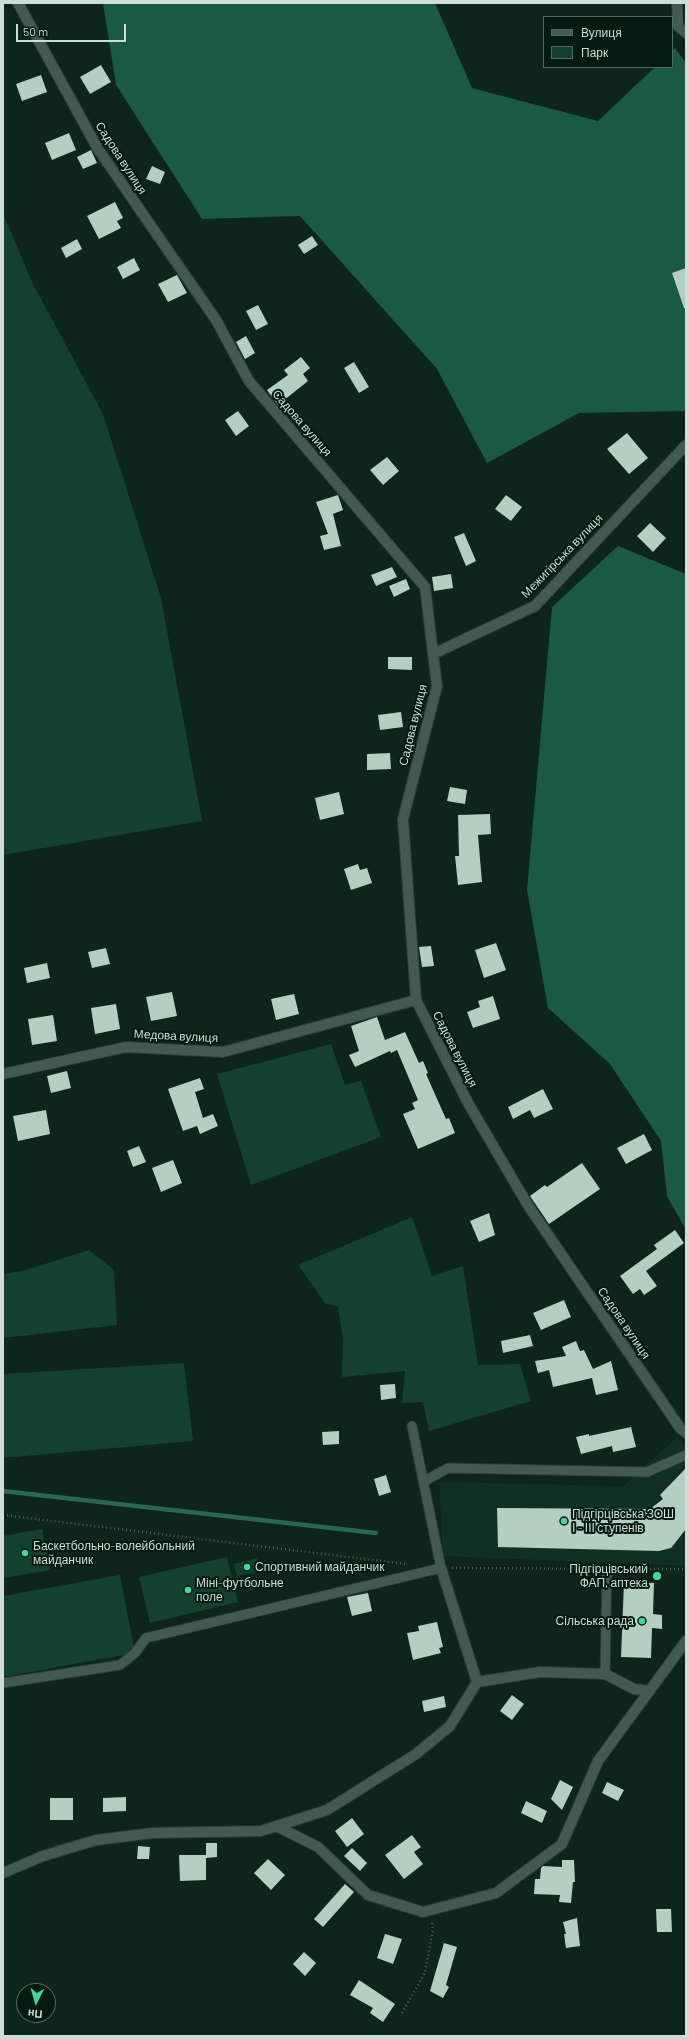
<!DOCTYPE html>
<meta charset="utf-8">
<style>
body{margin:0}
#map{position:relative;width:689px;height:2039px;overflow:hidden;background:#0d251b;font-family:Barlow,sans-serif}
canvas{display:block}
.frame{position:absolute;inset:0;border:4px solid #cfddd6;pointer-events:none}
.legend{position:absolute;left:543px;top:16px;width:130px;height:52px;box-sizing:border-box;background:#041b11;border:1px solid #556960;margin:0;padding:5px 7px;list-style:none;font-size:12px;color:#cfddd6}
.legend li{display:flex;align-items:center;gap:8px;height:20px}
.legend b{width:20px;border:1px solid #556960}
.north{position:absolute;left:16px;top:1983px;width:40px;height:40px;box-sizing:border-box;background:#041b11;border:1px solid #556960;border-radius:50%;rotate:185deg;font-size:11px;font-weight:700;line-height:16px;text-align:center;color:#cfddd6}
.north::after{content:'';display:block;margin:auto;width:14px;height:18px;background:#47d49d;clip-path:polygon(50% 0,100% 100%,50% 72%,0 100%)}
.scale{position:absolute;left:16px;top:24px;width:110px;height:18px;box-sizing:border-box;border:2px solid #cfddd6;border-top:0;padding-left:5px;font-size:12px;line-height:14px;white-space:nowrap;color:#cfddd6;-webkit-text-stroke:3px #041b11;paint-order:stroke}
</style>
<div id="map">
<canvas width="689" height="2039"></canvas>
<div class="frame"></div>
<ul class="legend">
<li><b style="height:5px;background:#425a4f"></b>Вулиця</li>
<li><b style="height:11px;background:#14402e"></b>Парк</li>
</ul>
<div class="north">Пн</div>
<div class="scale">50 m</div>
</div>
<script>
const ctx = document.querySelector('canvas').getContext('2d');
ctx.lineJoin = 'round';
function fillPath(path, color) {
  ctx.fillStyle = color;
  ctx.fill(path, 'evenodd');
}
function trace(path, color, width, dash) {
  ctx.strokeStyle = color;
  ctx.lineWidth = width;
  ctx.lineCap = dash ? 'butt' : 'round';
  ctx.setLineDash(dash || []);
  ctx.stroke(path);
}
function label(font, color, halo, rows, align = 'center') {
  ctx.font = font + ' Barlow,sans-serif';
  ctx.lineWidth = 4;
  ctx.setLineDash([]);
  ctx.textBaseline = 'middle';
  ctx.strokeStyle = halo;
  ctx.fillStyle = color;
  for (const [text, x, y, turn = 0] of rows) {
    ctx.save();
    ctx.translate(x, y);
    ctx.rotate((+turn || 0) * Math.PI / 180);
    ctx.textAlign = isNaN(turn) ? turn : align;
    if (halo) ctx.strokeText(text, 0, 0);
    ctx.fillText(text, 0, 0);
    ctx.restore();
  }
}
fillPath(new Path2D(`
 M677,1437L686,1446V1566L443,1556L439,1482L624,1486Z`), '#0f3023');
fillPath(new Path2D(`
 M3,213L32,282L103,414L161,598L202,821L3,855Z
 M331,1044L345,1085L361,1081L381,1137L251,1185L217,1074Z
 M412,1217L432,1276L463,1266L478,1365L520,1364L531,1401L429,1431L423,1402L402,1403L405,1371L342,1377L343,1340L338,1307L325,1303L298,1265Z
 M89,1250L114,1270L117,1325L3,1338V1274L26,1270Z
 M184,1363L193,1441L3,1458V1374Z
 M42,1529L50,1570L3,1578V1536Z
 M227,1557L238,1602L150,1623L139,1577Z
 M257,1558L260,1571L237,1576L234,1564Z
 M120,1575L135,1653L3,1677V1596Z`), '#14402e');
fillPath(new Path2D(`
 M103,3H435L472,88L598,121L655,67H672V51L675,48L686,63V411L579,413L487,463L437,369L300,216L202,219L116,85Z
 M618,546L686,574V1230L667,1196L661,1141L610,1064L548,1008L527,890L552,607Z`), '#1a5a41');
trace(new Path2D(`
 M3,1491L376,1533`), '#29674e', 4.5);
fillPath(new Path2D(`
 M101,65L111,82L90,94L80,77Z
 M41,75L47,92L22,101L16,84Z
 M69,133L76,150L52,160L45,143Z
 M91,150L97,163L83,169L77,157Z
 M152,166L165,172L160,184L146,179Z
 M115,202L123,218L117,221L121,228L99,239L87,216Z
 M312,236L318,245L304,254L298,245Z
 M77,239L82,249L66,258L61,248Z
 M134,258L140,270L123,279L117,267Z
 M686,268V308H684L672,273Z
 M177,275L187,293L168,302L158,284Z
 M258,305L268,324L256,330L246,311Z
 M246,336L255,353L245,359L236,342Z
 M301,357L310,368L303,374L308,381L278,405L267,390L288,375L284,370Z
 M354,362L369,387L359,393L344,368Z
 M238,411L249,426L236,436L225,420Z
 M627,433L648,458L629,474L607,449Z
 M387,457L399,471L383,485L370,470Z
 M338,495L343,510L333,514L341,546L324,550L320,536L328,534L316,502Z
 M506,495L522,507L511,521L495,509Z
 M650,523L666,538L653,552L637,536Z
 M464,533L476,561L466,566L454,537Z
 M392,567L397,577L376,586L371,575Z
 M451,574L453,588L434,591L432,577Z
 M406,579L410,589L394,597L389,586Z
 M388,657H412V670L388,669Z
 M401,712L403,727L380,730L378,715Z
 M390,753L391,769L367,770V754Z
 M450,787L467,790L465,804L447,801Z
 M339,792L344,814L320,820L315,798Z
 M490,814L491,834L478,835L482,882L458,885L455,856H459L458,815Z
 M358,864L360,870L367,868L372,883L351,890L344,869Z
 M496,943L506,970L484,978L475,950Z
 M431,946L434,966L422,967L419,947Z
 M106,948L110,964L92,968L88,952Z
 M47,963L50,978L27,983L24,968Z
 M172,992L177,1016L151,1021L146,997Z
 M294,994L299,1014L276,1020L271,999Z
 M493,996L500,1019L473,1028L467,1012L480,1007L478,1001Z
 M116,1004L120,1029L95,1034L91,1008Z
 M53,1015L57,1041L32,1045L28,1019Z
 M377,1017L385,1040L405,1032L419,1063L423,1061L428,1073L426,1074L446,1119L449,1118L455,1133L418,1149L403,1114L415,1109L412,1103L418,1100L397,1050L391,1053L390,1051L355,1067L349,1055L359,1051L351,1026Z
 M67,1071L71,1088L51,1093L47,1076Z
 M200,1078L204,1089L195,1092L203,1118L213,1114L218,1126L200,1134L197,1126L183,1131L168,1089Z
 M543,1089L553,1109L534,1118L530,1110L513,1119L508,1107Z
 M46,1110L50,1134L18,1141L13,1116Z
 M644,1134L652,1150L626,1164L617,1148Z
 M139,1146L146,1162L133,1167L127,1151Z
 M173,1160L182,1183L161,1192L152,1168Z
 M582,1163L600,1189L549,1224L530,1196L545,1185L547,1187Z
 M489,1213L495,1235L479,1242L470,1221Z
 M675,1230L684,1243L646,1271L657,1286L644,1295L640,1289L633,1294L620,1276L657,1249L654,1245Z
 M564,1300L571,1317L541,1330L533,1313Z
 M530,1335L533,1346L503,1353L501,1341Z
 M576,1341L580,1351L584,1350L593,1369L611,1361L618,1390L596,1395L592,1378L553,1387L549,1370L538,1373L535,1361L566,1356L562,1347Z
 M395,1384L396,1398L381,1400L380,1385Z
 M631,1427L636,1447L613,1452L612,1446L581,1454L576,1437L589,1434V1436Z
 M339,1431V1444L323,1445L322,1432Z
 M686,1468V1529L671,1548L659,1551L498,1547L497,1508L650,1509L663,1499L660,1495Z
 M386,1475L391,1492L379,1496L374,1479Z
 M624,1582L654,1583L653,1614L662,1615V1629L652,1628L651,1658L621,1657Z
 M368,1593L372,1611L352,1616L347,1597Z
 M437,1622L443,1647L439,1648L441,1653L413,1660L407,1633L419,1631L418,1626Z
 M512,1695L524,1704L512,1720L500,1711Z
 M444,1696L446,1707L424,1712L422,1701Z
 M560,1780L573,1787L562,1810L551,1799Z
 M607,1782L624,1790L618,1801L602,1793Z
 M126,1797V1811L103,1812V1798Z
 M50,1798H73V1820H50Z
 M526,1801L547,1811L542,1823L521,1813Z
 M352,1818L364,1834L347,1847L335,1831Z
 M412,1835L421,1847L414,1852L423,1864L404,1879L385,1855Z
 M206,1843H217V1857L206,1858Z
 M138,1846L150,1847L149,1859H137Z
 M352,1848L367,1863L360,1871L344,1856Z
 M179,1855H206V1880L180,1881Z
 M268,1859L285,1875L271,1890L254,1873Z
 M562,1860H574L575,1882H573L571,1903L559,1902L560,1895L534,1894L535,1879H540L541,1868L543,1866L562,1867Z
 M345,1884L354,1892L323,1927L314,1919Z
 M656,1909H671L672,1932H657Z
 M577,1918L580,1946L566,1948L564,1934H566L563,1922Z
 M385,1934L402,1939L393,1964L377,1958Z
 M444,1943L457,1947L446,1985L449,1987L443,1998L430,1991Z
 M304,1952L316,1963L305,1976L293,1964Z
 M359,1980L395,2004L383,2022L370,2013L373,2008L350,1995Z`), '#b2cfc0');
const service = new Path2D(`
 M423,1482L448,1468L647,1472L686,1455
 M605,1674L607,1569
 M3,1683L120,1665L135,1653L146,1638L441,1568L412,1426`);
const minor = new Path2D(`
 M18,3L98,149L216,320L249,381L425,587L437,686L403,819L416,1000L468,1103L529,1207L680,1428L686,1433
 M677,3L678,26L686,33
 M433,654L535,606L686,445
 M3,1074L126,1047L223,1052L416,1000
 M441,1568L477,1682`);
const tertiary = new Path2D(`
 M276,1826L318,1847L368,1895L423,1912L496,1893L562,1844L598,1761L686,1641
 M3,1873L43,1856L96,1840L153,1833L261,1831L327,1810L416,1754L450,1726L477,1682L540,1672L605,1674L634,1689L650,1691`);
trace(service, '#283f35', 11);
trace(minor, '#283f35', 12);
trace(tertiary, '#283f35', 12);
trace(new Path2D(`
 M3,1515L406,1564
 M452,1568L595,1569
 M618,1569H686
 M402,2013L425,1973L433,1929L432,1921`), '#4c6158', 2.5, [1, 3]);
trace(service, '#425a4f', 9);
trace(minor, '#425a4f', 10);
trace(tertiary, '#425a4f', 10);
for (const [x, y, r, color] of [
 [564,1521,4,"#47d49d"],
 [25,1553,4,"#47d49d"],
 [247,1567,4,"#47d49d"],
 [657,1576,5,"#47d49d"],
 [188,1590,4,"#47d49d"],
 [642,1621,4,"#47d49d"]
]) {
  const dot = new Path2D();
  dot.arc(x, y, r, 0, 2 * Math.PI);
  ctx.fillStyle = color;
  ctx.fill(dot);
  trace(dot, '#041b11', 1.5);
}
label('12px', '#cfddd6', '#041b11', [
 ["Садова вулиця",121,158,57],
 ["Садова вулиця",302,423,49],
 ["Межигірська вулиця",562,556,-46],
 ["Садова вулиця",413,725,-76],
 ["Медова вулиця",176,1036,3],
 ["Садова вулиця",455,1049,63],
 ["Садова вулиця",624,1323,56]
]);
label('12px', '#cfddd6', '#041b11', [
 ["Підгірцівська ЗОШ",572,1514],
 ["І - ІІІ ступенів",572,1528],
 ["Баскетбольно-волейбольний",33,1546],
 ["майданчик",33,1560],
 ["Спортивний майданчик",255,1567],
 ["Підгірцівський",648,1569,"right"],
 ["ФАП, аптека",648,1583,"right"],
 ["Міні-футбольне",196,1583],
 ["поле",196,1597],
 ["Сільська рада",634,1621,"right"]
], 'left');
</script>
